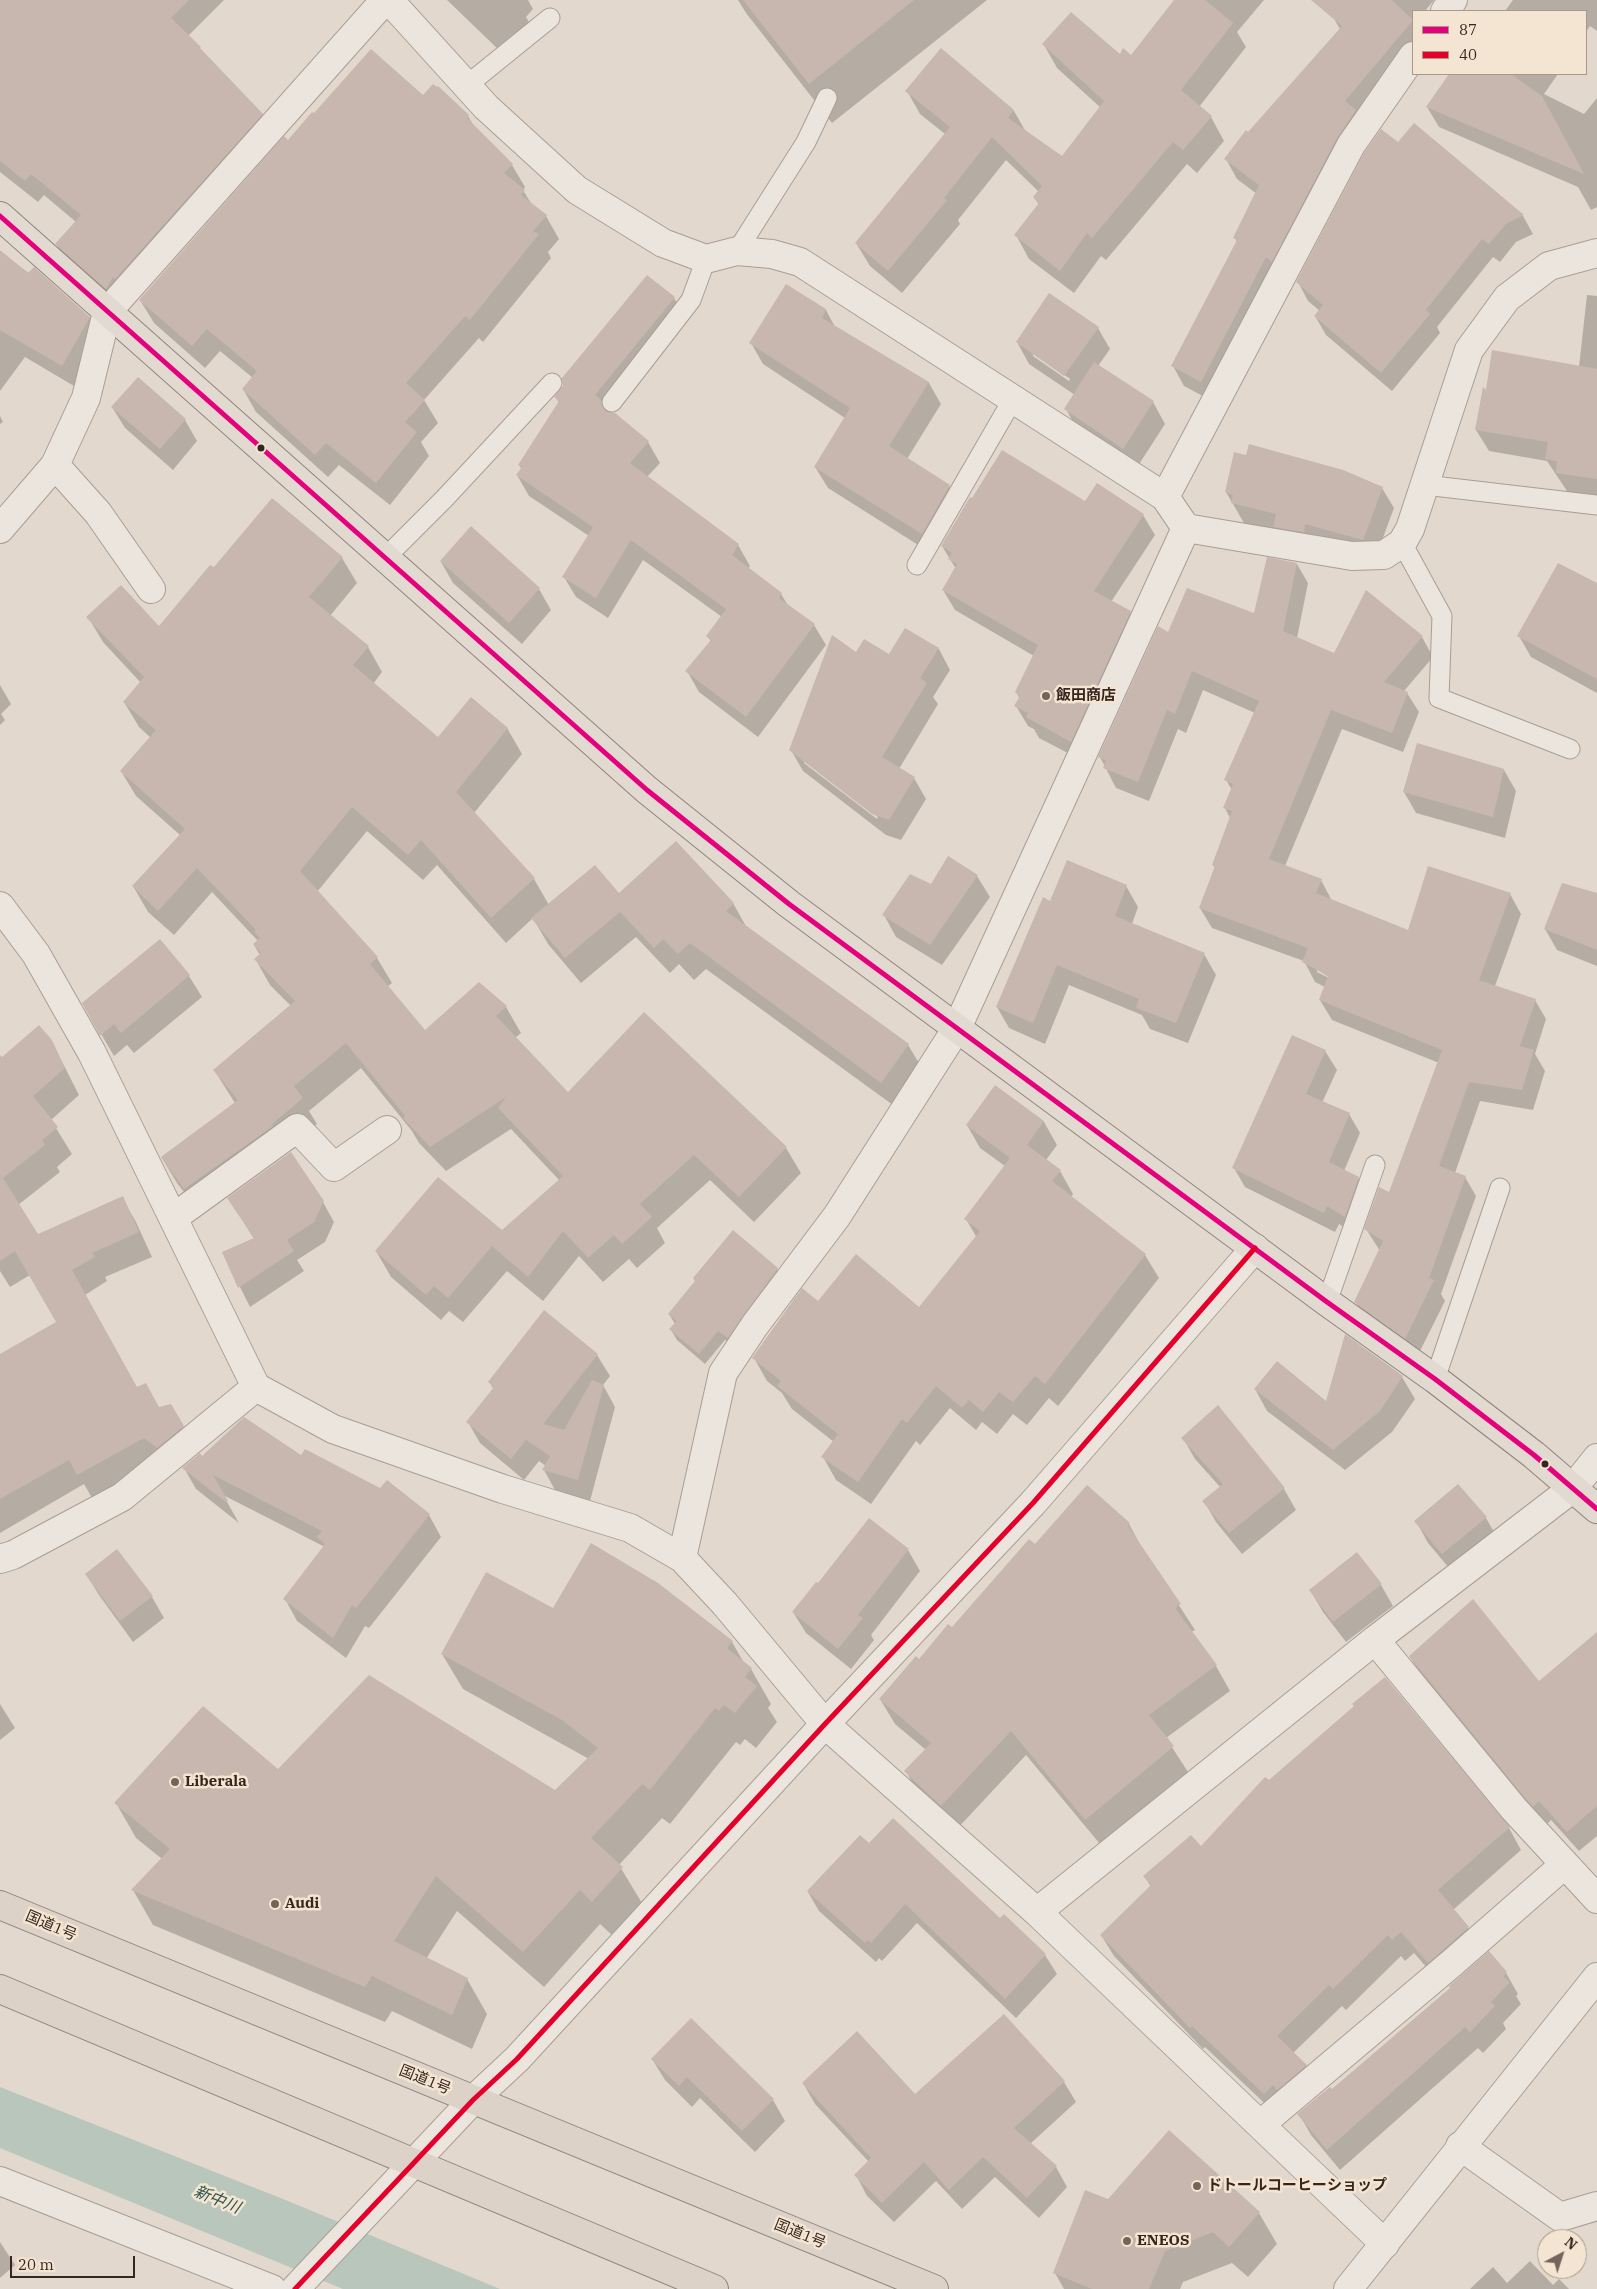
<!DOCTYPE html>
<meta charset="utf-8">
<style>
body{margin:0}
#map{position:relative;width:1597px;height:2289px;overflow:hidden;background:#e3d8cd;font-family:"IBM Plex Serif",serif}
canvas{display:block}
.legend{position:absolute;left:1412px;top:10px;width:175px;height:65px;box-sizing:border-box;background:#f4e5d3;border:1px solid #a8998b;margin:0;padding:6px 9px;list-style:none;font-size:15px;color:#37261f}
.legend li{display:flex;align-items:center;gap:10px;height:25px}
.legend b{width:25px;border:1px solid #a8998b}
.north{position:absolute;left:1537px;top:2229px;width:50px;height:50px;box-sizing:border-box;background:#f4e5d3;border:1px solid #a8998b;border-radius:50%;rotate:40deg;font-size:14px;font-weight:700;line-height:20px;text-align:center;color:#37261f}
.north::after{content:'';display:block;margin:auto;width:18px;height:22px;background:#73645c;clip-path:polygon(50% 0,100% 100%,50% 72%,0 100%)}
.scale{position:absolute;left:10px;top:2256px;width:125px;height:22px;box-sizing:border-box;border:2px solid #37261f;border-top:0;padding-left:6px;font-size:15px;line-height:18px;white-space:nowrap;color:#37261f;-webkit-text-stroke:4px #f4e5d3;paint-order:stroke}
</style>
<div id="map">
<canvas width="1597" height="2289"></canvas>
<ul class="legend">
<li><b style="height:6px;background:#e5007d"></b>87</li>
<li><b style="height:6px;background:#e4002b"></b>40</li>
</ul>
<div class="north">N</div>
<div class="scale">20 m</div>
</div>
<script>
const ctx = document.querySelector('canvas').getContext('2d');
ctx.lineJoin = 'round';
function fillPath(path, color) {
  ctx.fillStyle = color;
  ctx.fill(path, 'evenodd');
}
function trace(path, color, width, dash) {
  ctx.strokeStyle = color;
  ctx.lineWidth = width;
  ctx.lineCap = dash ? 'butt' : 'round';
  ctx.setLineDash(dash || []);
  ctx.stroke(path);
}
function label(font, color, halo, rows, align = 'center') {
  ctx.font = font + ' "IBM Plex Serif","Noto Sans JP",serif';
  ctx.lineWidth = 5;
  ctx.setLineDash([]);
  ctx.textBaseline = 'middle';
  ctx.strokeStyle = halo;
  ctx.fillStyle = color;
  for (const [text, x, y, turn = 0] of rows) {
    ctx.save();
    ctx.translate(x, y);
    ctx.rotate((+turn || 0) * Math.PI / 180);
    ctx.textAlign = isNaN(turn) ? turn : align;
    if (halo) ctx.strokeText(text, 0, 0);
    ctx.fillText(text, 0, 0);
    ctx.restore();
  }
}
fillPath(new Path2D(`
 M0,2087L288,2201L500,2289H343L0,2148Z`), '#b8c6bc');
fillPath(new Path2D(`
 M0,0H224L188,36L262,114L275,137L119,310L69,266L56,244L76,222L44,195L38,202L0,172Z
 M447,0H528L533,9L526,17L529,22L501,52Z
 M738,0H987L832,123L746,13Z
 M1175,0H1264L1237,32L1246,47L1199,107L1211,117L1224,141L1197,173L1187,164L1106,260L1101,256L1074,293L1029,259L1016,235L1039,205L1034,197L1039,192L1006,160L958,220L960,224L902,293L870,266L856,243L945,134L920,114L907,91L941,50L1014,111L1026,132L1063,157L1101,108L1057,68L1044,45L1132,57Z
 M1330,0H1434L1425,11H1413V53L1212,401L1184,386L1173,366L1237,242L1235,238L1257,194L1237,179L1226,159L1340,29L1333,17Z
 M1513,0H1597V31L1590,26L1586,32V11H1505Z
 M1451,74H1558L1544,94L1584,114L1597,98V207L1591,210L1578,187L1439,127L1427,107Z
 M438,88L468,116L475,128L512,165L525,187L523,190L532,205L546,216L559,239L548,252L551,258L483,342L479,338L424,400L438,423L421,442L429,456L390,505L339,465L328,477L256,412L243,389L253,378L220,351L205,368L154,323L140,300L288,142L423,97Z
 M1414,125L1523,216L1533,234L1516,242L1500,262L1493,257L1437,327L1440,333L1392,391L1326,335L1315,316L1320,311L1308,301L1298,282L1398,144Z
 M0,252L89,317L101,338L74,386L25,357L0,391Z
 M648,277L674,298L686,319L609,413L648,442L660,463L647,477L738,545L750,566L748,569L781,594L789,607L814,625L826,645L758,737L699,692L687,671L711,642L708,636L722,617L643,560L608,618L576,597L564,577L589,536L529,496L517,475L522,470L519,465L559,403L556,397Z
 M786,286L826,310L835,327L929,383L941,404L907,459L949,486L962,507L934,555L828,488L815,467L845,418L763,364L751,343Z
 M1587,295L1597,296V498L1569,494L1547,461L1489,451L1476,430L1487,392L1579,367Z
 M1098,328L1110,349L1098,366L1153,402L1165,424L1136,469L1078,431L1066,409L1075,395L1029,364L1017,342ZM1033,353L1070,379L1069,381L1033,356Z
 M112,407L185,420L197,441L173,470L125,428Z
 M0,416L3,422L0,424Z
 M1382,488L1394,508L1375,559L1244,523L1226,492Z
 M1085,503L1143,515L1155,535L1111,602L1130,612L1141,633L1083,761L1039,738L1034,729L1028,726L1016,706L1020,699L1016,692L1034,656L955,610L943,590L956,569L942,546Z
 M342,558L357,583L330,616L368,647L382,672L373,684L438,738L507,728L522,754L474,813L534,879L549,905L619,895L733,903L747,928L908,1045L924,1071L897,1108L706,969L694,980L679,964L670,973L636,937L581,983L548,944L533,918L506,943L437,865L423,880L367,831L317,892L377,958L392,983L387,987L425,1032L479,983L506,1007L521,1033L515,1038L568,1094L786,1148L801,1173L754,1222L710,1180L657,1228L665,1243L637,1268L629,1259L603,1282L579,1256L543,1301L507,1271L463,1322L449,1311L441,1320L391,1277L376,1251L502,1232L560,1181L511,1129L446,1171L419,1143L412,1131L361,1068L309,1111L317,1124L200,1213L177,1183L162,1158L235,1103L214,1070L291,1006L270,985L256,960L260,955L254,945L258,941L212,892L174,935L148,912L133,886L180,835L136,796L121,771L151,738L139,727L124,702L141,683L103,642L88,617L159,627L214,569Z
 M441,562L539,589L551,610L522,644L453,583Z
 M1297,564L1308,583L1297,638L1335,655L1422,637L1433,657L1404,691L1407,693L1419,712L1403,752L1342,729L1285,866L1321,880L1332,901L1409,931L1510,894L1521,914L1495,986L1535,1000L1546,1019L1535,1054L1545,1071L1533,1110L1480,1101L1455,1173L1465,1177L1476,1196L1441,1294L1445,1301L1417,1357L1367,1322L1356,1302L1380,1251L1366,1229L1390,1193L1439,1063L1332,1020L1320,1000L1325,987L1315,982L1304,961L1212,928L1200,908L1215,868L1213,865L1230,818L1225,808L1232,790L1226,780L1255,713L1203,690L1186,733L1178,729L1149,801L1116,788L1100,757L1169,634L1255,614ZM1317,969L1333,980L1317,972Z
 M1597,584V693L1531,657L1519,636Z
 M906,629L939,649L950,670L933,697L938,704L899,769L914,778L926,799L901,840L886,835L803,771L791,750L857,654L889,655ZM804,760L878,817L877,819L804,763Z
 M0,685L11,704L1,714L5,720L0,725Z
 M1504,770L1516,791L1505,838L1416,813L1404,792Z
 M948,858L977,876L990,897L942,965L896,937L884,915L931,886Z
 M1126,886L1138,907L1132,924L1204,954L1216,975L1188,1043L1150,1029L1142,1015L1069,985L1045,1044L1009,1028L997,1007L1050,902Z
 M1597,895V966L1557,950L1545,929Z
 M160,941L189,976L202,997L134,1053L127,1045L114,1056L83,1003Z
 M51,1040L79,1095L51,1120L72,1154L57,1167L60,1172L18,1205L37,1235L122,1198L136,1222L152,1257L105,1277L107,1281L85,1295L137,1389L159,1409L171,1406L197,1451L92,1498L84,1484L0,1533V1364L58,1323L30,1275L10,1287L0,1271V1063Z
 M1325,1051L1337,1070L1322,1103L1349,1114L1360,1133L1344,1171L1358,1178L1370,1197L1356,1236L1339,1224L1335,1232L1245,1187L1234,1168Z
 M995,1087L1044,1122L1057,1145L1046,1160L1060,1171L1073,1194L1071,1197L1145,1255L1159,1278L1058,1406L1049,1398L1027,1425L1013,1414L997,1434L982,1422L976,1430L950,1408L920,1445L916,1441L871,1504L836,1480L823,1457L834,1442L792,1409L782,1393L767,1381L754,1358L818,1303L919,1309L977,1238L966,1219L1005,1166L980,1148L967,1125Z
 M229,1198L323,1202L334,1222L325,1242L297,1260L304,1271L250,1307L223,1253L254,1239Z
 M777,1269L783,1279L734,1347L725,1340L705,1364L677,1340L671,1330L675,1324L669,1314Z
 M1346,1336L1402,1377L1415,1399L1392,1432L1345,1470L1267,1411L1255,1389L1327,1403Z
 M597,1355L610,1376L603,1385L615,1407L590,1501L556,1492L544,1470L546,1466L539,1461L524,1480L480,1443L468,1422L494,1390L490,1383Z
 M1218,1407L1284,1489L1296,1510L1242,1554L1216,1522L1204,1501L1221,1488L1195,1459L1183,1438Z
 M301,1456L429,1515L441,1537L369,1628L365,1626L346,1658L297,1621L285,1599L325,1547L223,1495L239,1523L196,1489L184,1468L201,1458Z
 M1458,1486L1486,1518L1498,1539L1455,1575L1428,1543L1416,1521Z
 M1129,1524L1143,1550L1195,1630L1191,1632L1216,1666L1230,1691L1166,1738L1188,1772L1100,1844L1026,1755L956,1830L920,1797L906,1771L926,1750L895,1724L880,1699L1035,1546Z
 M908,1550L920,1571L871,1635L874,1640L851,1669L806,1633L793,1612L818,1585Z
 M117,1551L152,1597L164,1618L133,1642L99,1595L86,1574Z
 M1381,1585L1393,1606L1346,1642L1323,1612L1310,1590Z
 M554,1610L732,1642L744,1663L751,1669L771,1704L768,1708L777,1722L756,1748L745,1739L740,1745L736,1742L670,1824L662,1818L619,1865L642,1903L613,1936L600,1924L544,1987L457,1911L426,1959L467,1979L487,2014L472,2049L392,2011L385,2022L153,1925L133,1890L162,1859L136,1838L116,1803L278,1771L555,1792L589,1759L463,1689L442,1654Z
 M1597,1633V1836L1579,1851L1551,1820L1545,1826L1422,1676L1410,1657L1539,1683Z
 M0,1704L15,1728L0,1740Z
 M1269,1782L1509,1828L1521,1850L1453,1910L1468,1928L1480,1949L1441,1984L1414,1953L1405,1961L1401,1956L1346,2010L1342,2006L1293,2053L1306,2066L1318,2087L1277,2115L1205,2047L1203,2049L1114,1956L1101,1935L1151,1887L1145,1877L1201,1848Z
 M869,1845L1000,1920L1004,1916L1045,1955L1057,1974L1016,2018L917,1923L882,1961L879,1958L876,1962L819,1911L808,1892Z
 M1489,1953L1506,1973L1518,1994L1516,1996L1521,2004L1503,2023L1506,2029L1483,2053L1478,2048L1340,2170L1311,2135L1299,2114L1332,2090L1451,1989Z
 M1003,2016L1064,2082L1076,2102L1030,2144L1056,2167L1067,2187L1039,2218L995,2177L962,2209L936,2181L894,2222L867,2196L856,2175L869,2162L815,2104L803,2083L915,2096Z
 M652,2059L773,2100L785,2121L755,2152L700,2098L692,2107L665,2080Z
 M1108,2200L1259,2213L1277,2244L1248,2277L1232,2263L1183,2282L1180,2289H1064L1055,2273Z
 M0,2242L15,2265L0,2278Z
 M1530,2261L1553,2285L1559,2279L1569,2289H1470L1493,2267L1507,2283Z`), '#0003');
fillPath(new Path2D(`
 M0,0H189L171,18L201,47L200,48L263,114L115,279L113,277L106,289L55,244L81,215L31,174L25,181L0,161Z
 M743,0H914L809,84Z
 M1174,0H1205L1233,23L1181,90L1212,116L1183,150L1173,142L1092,238L1087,233L1060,271L1014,235L1039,203L1033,197L1042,186L992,137L944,198L947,200L888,271L855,243L950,127L905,91L941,48L1014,110L1008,118L1062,156L1104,101L1042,44L1071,12L1120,54L1123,48L1131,55Z
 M1311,0H1392L1413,20L1345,101L1356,110L1337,138L1272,262L1266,257L1201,382L1171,366L1237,240L1233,238L1259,185L1224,159L1246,130L1248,132L1342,26Z
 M371,49L423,95L433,84L437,87L438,86L469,115L467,118L513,164L504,173L525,190L521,195L547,215L533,231L539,234L470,320L465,316L406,383L425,400L405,422L417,432L376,483L326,443L315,455L242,389L257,371L207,329L192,346L139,300L284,136L288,140L312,112L314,113Z
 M1449,74H1511L1542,96L1584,174L1426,107Z
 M1414,123L1524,215L1506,224L1489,244L1482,239L1426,310L1430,314L1381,373L1314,316L1323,305L1296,282L1364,153L1381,129L1398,142Z
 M0,250L28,273L34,267L90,317L62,366L0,330Z
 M647,275L675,297L595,395L601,400L605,411L615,413L649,441L630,463L739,544L732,555L782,593L779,598L815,624L746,717L685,671L711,640L706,636L726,609L631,540L596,598L562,577L593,527L516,475L522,467L518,465L559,401L554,397L563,386L562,378Z
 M786,284L826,309L822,318L929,382L889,446L950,485L922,534L814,467L850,408L749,343Z
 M1049,293L1099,327L1064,376L1016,342Z
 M1492,350L1597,369V479L1556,473L1557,461L1545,459L1548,442L1475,430L1483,387L1486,390Z
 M1094,362L1154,401L1123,449L1064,409Z
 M138,377L186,419L160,449L111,407Z
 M1249,444L1343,470L1383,487L1363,540L1305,524L1304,532L1273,527L1276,514L1231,503L1233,495L1225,492L1234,452L1246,455Z
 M1002,450L1085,501L1097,483L1144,514L1094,591L1131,611L1071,742L1026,717L1028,713L1014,706L1020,696L1015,692L1038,645L942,590L957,564L948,559L952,553L941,546L970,497L972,498Z
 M272,498L343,557L309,597L369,646L353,665L438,737L471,697L508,728L456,792L535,878L491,918L421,840L408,855L352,807L300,871L378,957L370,964L425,1030L479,982L507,1006L496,1016L568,1092L644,1012L787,1147L739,1197L694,1155L640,1204L652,1217L622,1244L614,1235L588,1258L563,1231L528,1277L492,1246L448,1298L434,1286L426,1295L375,1251L438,1177L502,1230L563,1176L498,1108L506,1097L430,1147L403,1118L405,1116L346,1043L294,1086L303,1098L272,1124L273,1126L184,1189L161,1157L238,1100L213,1070L295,1001L254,959L261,953L253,944L260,938L254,932L256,930L197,868L158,911L132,886L185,829L120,771L156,730L123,702L144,677L86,617L121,585L159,626L210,565L214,567Z
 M471,526L540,588L509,623L440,561Z
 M1267,557L1297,563L1283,631L1334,653L1366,590L1423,636L1384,682L1408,692L1392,733L1331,710L1269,859L1322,879L1316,893L1408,930L1428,866L1511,893L1479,980L1536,999L1520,1046L1534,1050L1522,1090L1469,1082L1439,1166L1466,1176L1429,1278L1434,1280L1405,1339L1354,1302L1383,1241L1364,1229L1379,1187L1389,1192L1442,1050L1319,1000L1328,976L1302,962L1308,948L1199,908L1215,866L1212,865L1232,811L1223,808L1233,784L1224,780L1259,701L1192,671L1175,714L1167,710L1138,782L1103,768L1106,761L1098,757L1158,626L1168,632L1187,588L1254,613Z
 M1558,563L1597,583V679L1517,636Z
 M905,628L939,648L920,678L927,683L882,757L915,777L889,820L872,814L789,750L832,635L856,652L864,639L889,654Z
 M1417,743L1504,769L1493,817L1403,792Z
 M676,841L734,903L726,911L909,1044L881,1083L690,943L678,954L663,939L654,948L620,912L565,958L531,918L595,865L619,893Z
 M948,856L978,875L930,945L882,915L910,874L931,884Z
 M1067,860L1127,885L1115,916L1205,953L1176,1023L1136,1008L1139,999L1057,965L1033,1023L996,1007L1043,897L1050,901Z
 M1562,883L1597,893V950L1544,929Z
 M160,939L190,975L121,1033L114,1024L100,1036L82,1003Z
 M39,1025L52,1040L65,1068L33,1096L58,1127L42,1140L45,1145L3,1178L38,1234L123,1196L139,1232L92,1253L95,1257L72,1270L137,1387L146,1383L159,1407L171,1404L184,1426L157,1448L144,1438L77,1475L69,1460L0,1499V1354L56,1322L15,1251L0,1261V1055L2,1057Z
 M1292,1035L1326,1050L1306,1094L1350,1113L1329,1162L1359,1177L1345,1217L1327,1206L1324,1213L1232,1168Z
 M995,1085L1044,1121L1027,1145L1061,1170L1052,1181L1146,1254L1045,1384L1035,1376L1013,1402L999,1392L983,1412L969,1400L962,1408L936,1386L907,1423L902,1419L858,1482L821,1457L838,1434L777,1386L781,1381L752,1358L802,1288L818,1301L856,1254L919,1307L980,1231L964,1219L1010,1158L966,1125Z
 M291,1152L324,1201L314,1222L287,1240L294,1251L238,1288L222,1252L254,1238L227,1198Z
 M733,1230L778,1268L728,1338L718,1331L699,1354L669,1329L677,1321L668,1314L695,1281L693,1278Z
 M544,1310L598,1354L543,1424L564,1430L592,1380L604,1385L578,1480L542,1470L550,1456L526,1440L511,1459L466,1422L494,1387L488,1382Z
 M1345,1334L1403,1376L1380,1411L1333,1450L1254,1389L1277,1361L1326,1401Z
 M1218,1405L1285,1488L1229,1533L1202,1501L1223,1484L1181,1438Z
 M244,1417L301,1455L305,1449L380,1488L387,1480L430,1514L356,1608L352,1605L333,1638L283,1599L325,1544L317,1537L322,1531L213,1475L228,1501L226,1502L182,1468L200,1453L202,1456Z
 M1458,1484L1487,1517L1442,1554L1414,1521Z
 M1087,1485L1130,1523L1128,1526L1181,1604L1175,1608L1217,1665L1149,1715L1174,1746L1085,1820L1011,1731L941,1806L904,1771L931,1743L879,1699L916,1656L919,1659L948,1624L952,1627L1029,1539L1035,1544Z
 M869,1518L909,1549L858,1615L863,1618L838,1649L792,1612L816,1582L818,1583Z
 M591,1543L658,1583L733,1641L727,1648L752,1668L745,1677L757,1686L735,1713L724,1705L719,1711L715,1708L650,1790L642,1784L591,1838L623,1867L592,1902L580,1890L523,1952L436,1876L394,1941L468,1978L452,2015L372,1976L365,1987L131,1890L170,1849L114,1803L203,1706L278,1769L369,1675L555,1790L598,1748L562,1720L441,1654L486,1572L553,1608Z
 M117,1549L153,1596L120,1621L85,1574Z
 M1357,1552L1382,1584L1333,1622L1309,1590Z
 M1473,1599L1539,1681L1597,1632V1806L1567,1832L1539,1801L1533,1807L1526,1799L1409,1656Z
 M1385,1677L1510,1827L1438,1890L1469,1927L1428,1963L1401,1932L1392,1940L1388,1935L1333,1989L1329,1985L1277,2036L1307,2065L1277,2090L1273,2085L1264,2094L1192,2026L1190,2028L1100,1935L1151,1885L1143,1876L1191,1835L1201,1846L1265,1777L1269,1780L1354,1706L1352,1704Z
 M893,1818L1000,1918L1004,1914L1046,1954L1005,1999L905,1904L871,1943L868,1940L865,1943L807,1891L860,1835L869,1843Z
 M1489,1951L1507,1972L1503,1976L1510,1982L1491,2002L1495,2006L1470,2032L1465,2027L1327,2150L1297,2114L1330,2087L1332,2089L1450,1988L1449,1986Z
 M1004,2014L1065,2081L1014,2128L1057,2166L1027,2198L983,2157L949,2190L924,2162L882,2203L854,2175L871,2158L802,2083L857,2031L915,2094Z
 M691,2018L774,2099L742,2131L687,2077L679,2086L651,2059Z
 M1169,2130L1260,2212L1229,2247L1213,2232L1165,2251L1149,2289H1092L1053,2273L1085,2190L1108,2199Z`), '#c7b7ae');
const service = new Path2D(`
 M466,86L550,18
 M737,251L806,142L827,98
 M612,402L691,300L706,259
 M1425,485L1597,505
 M1402,543L1442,616L1439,698L1570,749
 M385,558L445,498L552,383
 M917,565L1013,399
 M1327,1302L1375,1165
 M1435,1379L1500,1188`);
const minor = new Path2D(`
 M389,0L486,107L577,190L663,243L706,259L737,251L772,254L800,262L1165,497
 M1445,11L1453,0
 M55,465L98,513L151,589
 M1186,528L1352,556L1384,555L1402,543L1410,529L1469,350L1507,298L1549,266L1597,253
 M0,529L55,465L86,398L107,312L385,0
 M0,906L36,954L92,1053L256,1387L333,1429L503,1489L630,1528L682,1558L725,1604L825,1724L1037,1912L1385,2244
 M173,1218L297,1128L334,1167L387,1130
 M682,1558L723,1373L755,1325L837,1216L957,1028L1186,528L1165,497L1351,145L1413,56
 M0,1559L13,1555L122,1497L256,1387
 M1375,1640L1514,1809L1597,1899
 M1037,1912L1375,1640L1573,1488L1597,1458
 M1261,2124L1452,1963L1564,1865
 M1460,2146L1560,2217L1597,2206
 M0,2181L272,2289`);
const tertiary = new Path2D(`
 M295,2289L473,2100L517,2059L825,1724L1033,1503L1255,1248
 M1348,2289L1597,1977`);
const primary = new Path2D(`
 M0,216L647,790L789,904L1327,1302L1435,1379L1534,1455L1597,1509`);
const trunk = new Path2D(`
 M0,1905L934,2289
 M0,1989L714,2289`);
trace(service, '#a89e96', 21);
trace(minor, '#a89e96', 30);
trace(tertiary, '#a89e96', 30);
trace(primary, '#8e847d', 30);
trace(trunk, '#8e847d', 30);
trace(service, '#ece5de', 19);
trace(minor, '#ece5de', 28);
trace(tertiary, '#ece5de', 28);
trace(primary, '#e2dad0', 28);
trace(trunk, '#dcd2c7', 28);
trace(new Path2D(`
 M0,216L647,790L789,904L1327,1302L1435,1379L1534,1455L1597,1509`), '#e5007d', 5);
trace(new Path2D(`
 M295,2289L473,2100L517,2059L825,1724L1033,1503L1255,1248`), '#e4002b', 5);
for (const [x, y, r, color] of [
 [261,448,4.5,"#37261f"],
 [1046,696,5,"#73645c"],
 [1545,1464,4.5,"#37261f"],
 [175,1782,5,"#73645c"],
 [275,1904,5,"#73645c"],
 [1197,2186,5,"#73645c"],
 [1127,2241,5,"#73645c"]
]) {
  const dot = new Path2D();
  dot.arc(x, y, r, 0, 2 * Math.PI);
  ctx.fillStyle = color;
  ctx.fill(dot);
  trace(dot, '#f4e5d3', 2);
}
label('bold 15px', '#37261f', '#f4e5d3', [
 ["飯田商店",1056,696],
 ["Liberala",185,1782],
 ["Audi",285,1904],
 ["ドトールコーヒーショップ",1207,2186],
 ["ENEOS",1137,2241]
], 'left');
label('15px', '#37261f', '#f4e5d3', [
 ["国道1号",51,1926,23],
 ["国道1号",425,2080,22],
 ["国道1号",800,2234,22]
]);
label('italic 16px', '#2f564d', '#f4e5d3', [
 ["新中川",217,2200,22]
]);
</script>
